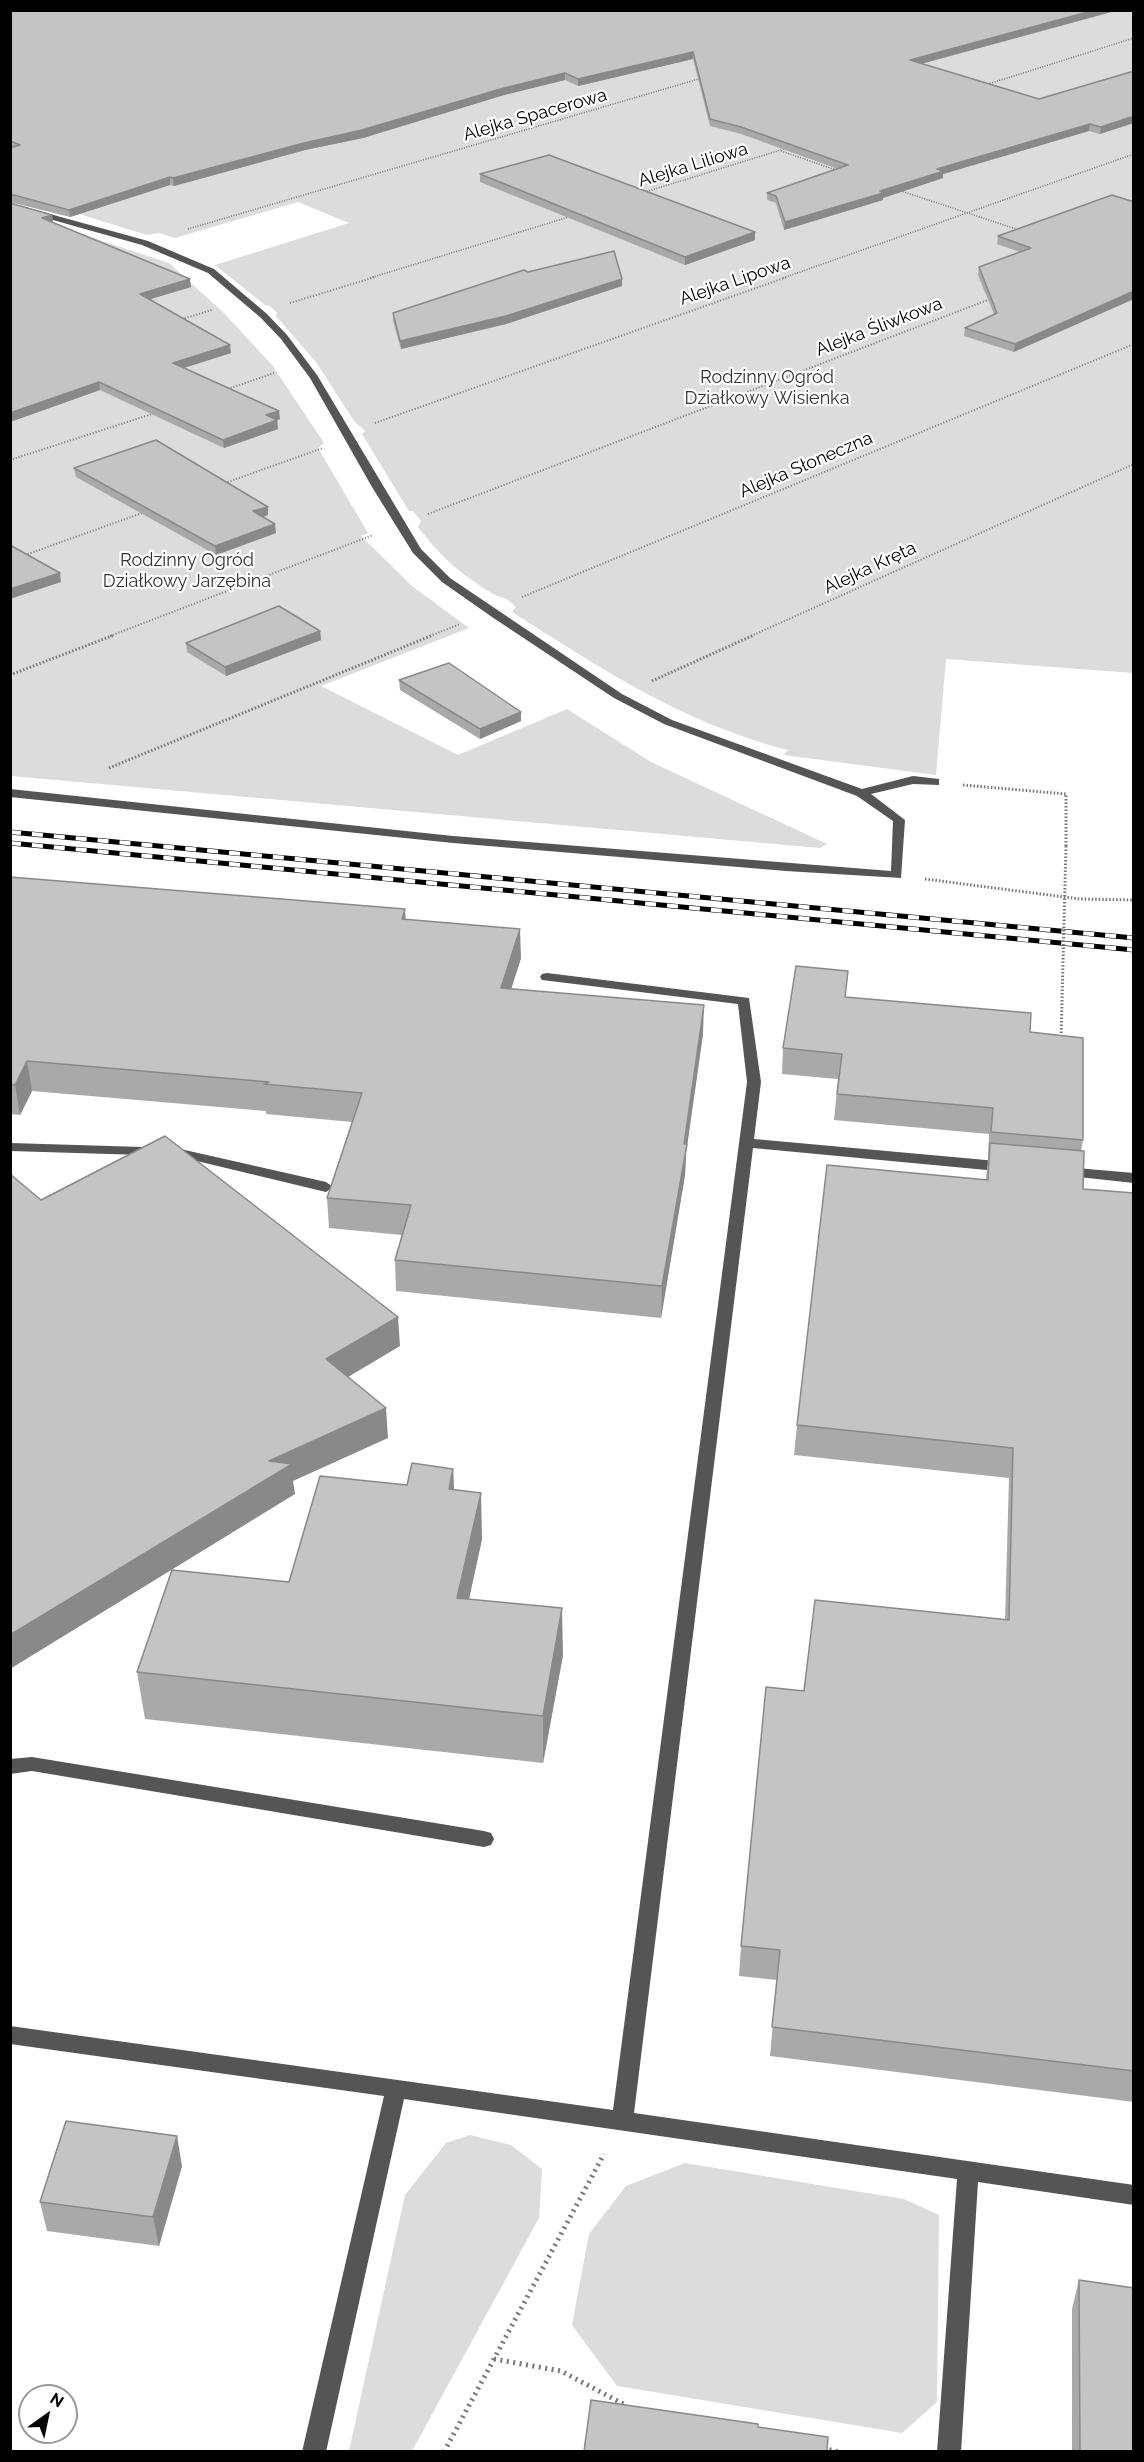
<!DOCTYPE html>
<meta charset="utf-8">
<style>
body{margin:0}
#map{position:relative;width:1144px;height:2462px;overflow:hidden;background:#fff;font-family:Raleway,sans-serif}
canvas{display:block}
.frame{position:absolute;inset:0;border:12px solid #000;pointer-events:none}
.north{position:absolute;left:18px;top:2384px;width:60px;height:60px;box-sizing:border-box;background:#fff;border:2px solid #999;border-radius:50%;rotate:33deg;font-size:16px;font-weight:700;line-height:24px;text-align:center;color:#000}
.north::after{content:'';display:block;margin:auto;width:21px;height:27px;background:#000;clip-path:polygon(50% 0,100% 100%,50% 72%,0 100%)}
</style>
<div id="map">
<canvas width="1144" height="2462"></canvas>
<div class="frame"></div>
<div class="north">N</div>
</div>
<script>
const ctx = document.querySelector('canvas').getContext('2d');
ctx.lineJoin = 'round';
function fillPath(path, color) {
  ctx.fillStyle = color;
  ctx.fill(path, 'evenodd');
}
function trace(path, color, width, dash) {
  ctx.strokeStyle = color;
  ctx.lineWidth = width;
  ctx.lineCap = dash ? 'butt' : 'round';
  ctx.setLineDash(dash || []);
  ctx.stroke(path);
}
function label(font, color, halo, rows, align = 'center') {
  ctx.font = font + ' Raleway,sans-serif';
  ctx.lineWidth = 4.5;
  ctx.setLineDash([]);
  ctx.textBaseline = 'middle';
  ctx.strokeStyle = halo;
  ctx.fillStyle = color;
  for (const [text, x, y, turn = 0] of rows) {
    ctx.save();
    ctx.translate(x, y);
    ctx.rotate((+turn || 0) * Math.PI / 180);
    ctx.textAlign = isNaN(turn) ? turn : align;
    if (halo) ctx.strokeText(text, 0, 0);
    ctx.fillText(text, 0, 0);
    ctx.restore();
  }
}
fillPath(new Path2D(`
 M10,11H1133V673L946,659L936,775L783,755L788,750C682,723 602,669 512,612L516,607C504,594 499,599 488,591C456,570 442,558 418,527L421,521L413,511H409L362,434L365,431L354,421L316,362L276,316L277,313L270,306L265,305L215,265L349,223L298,202L175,238L159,233L147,235L11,193Z
 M10,221L45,222L169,263L224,313L272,365L324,443L318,448L368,533L361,536L412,586L469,628L321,686L458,755L567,709L651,762L827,844L820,848L11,776Z
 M470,2135L511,2145L542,2169L539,2218L412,2451H349L405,2195L446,2143Z
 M685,2163L904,2199L939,2215L937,2402L902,2433L617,2386L572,2325L589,2234L626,2186Z`), '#dcdcdc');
trace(new Path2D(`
 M985,85L1134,38
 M781,151L839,171
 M898,190L1019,230
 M642,193L787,148
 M188,229L702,78
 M370,278L572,216
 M783,278L1134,154`), '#777', 1.5, [1, 1.5]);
trace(new Path2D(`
 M290,303L375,277
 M179,320L212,310
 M225,390L274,373
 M375,423L787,277
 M10,460L155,413
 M222,484L323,448
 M428,514L993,298
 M25,555L145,512
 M522,597L1134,344
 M110,636L373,535
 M430,636L460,624
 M751,636L1134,464`), '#777', 2, [1, 2]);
trace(new Path2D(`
 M10,675L114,635
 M652,681L754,635
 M109,768L433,635
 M963,785L1066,794V846
 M925,879L1080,899L1134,900`), '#777', 3, [1.5, 2]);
trace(new Path2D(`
 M494,2359L561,2371L627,2406
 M823,2448L839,2452
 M444,2452L604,2154`), '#777', 5, [2, 4.5]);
fillPath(new Path2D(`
 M10,203L148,241L214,269L267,314L287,335L317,375L421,549L450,578L622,694L672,720L862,789L913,776L939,779V785L913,784L871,794L905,820L901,878L786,871L453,843L10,797V789L453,836L891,871L893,821L857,796L664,724L614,698L492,617L442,582L413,553L372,487L310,378L281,339L261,318L208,273L142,245L10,208Z
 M547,973L749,998L761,1082L754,1139L1008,1162L1015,1167L1008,1172L753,1148L634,2113L1134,2185V2205L978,2182L961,2452H937L957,2179L404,2099L326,2452H302L384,2096L10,2044V2026L613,2110L747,1082L738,1004L542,980L540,977L542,974Z
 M10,1143L176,1148L326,1182L333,1187L326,1192L176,1156L10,1151Z
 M1065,1167L1134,1173V1183L1060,1175L1058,1172Z
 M32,1757L484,1831L491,1833L494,1839L491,1845L484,1847L32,1771L10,1774V1759Z`), '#555');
const rail = new Path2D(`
 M10,832L1134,938
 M10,843L1134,950`);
trace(rail, '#000', 5);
trace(rail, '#fff', 4, [11]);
trace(new Path2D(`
 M1061,1040L1066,846`), '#777', 3, [1.5, 2]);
fillPath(new Path2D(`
 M10,10L922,64L1039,99L1134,71L1100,134L1089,131L943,174V178L883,198V200L784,230L776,203L767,200V193L838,169L741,134L710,126L693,59L578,86L565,80L504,95L363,138L305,150L174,186L170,185L70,217L10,202Z
 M480,174L755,232V240L685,265L480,182Z
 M1112,195L1014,352L964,336L965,328L994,314L978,275L979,267L1020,252L997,244L998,236Z
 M10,203L52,215L53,222L191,287L150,299L231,353L184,368L280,419L277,420L278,429L224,448L100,390L10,422Z
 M528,272L622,279V286L506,324L401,349L393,321V313Z
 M74,468L268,507V515L263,517L276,533L216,555L76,477Z
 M320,631L321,640L226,676L187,652L186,643Z
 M399,680L521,712V721L480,739L400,690Z
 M10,877L406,919L521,958L511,989L703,1034L686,1153L685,1175L661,1318L396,1291L395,1260L402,1235L329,1228L327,1198L352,1122L266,1114V1111L32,1091L20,1115L10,1114Z
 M846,997L1030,1032L1083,1140L1081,1151L1083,1189L1134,1193V2102L770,2056L777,1980L739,1976L741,1946L804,1691L1005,1620L1009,1478L794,1455L797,1425L986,1180L988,1158L989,1134L834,1120L838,1079L782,1074L783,1048Z
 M453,1469L454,1490L482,1539L469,1599L563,1655L543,1763L145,1719L137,1672L289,1582L407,1485Z
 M182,2166L159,2246L47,2231L40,2202Z
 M1079,2280L1134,2451H1072V2309Z`), '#a9a9a9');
fillPath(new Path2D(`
 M1095,10H1119L910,67V60Z
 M693,52V59L578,86V79Z
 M565,73V80L504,95L363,138L305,150L174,186L173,178L504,88Z
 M1134,116V123L1100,134L1101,127Z
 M1090,124L1089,131L943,174V178L883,198V200L784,230L785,222L880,191L937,169Z
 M170,177V185L70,217L69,210Z
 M52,215L53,222L42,218Z
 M755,232V240L685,265V257Z
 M190,279L191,287L141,302L140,294Z
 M622,279V286L506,324L401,349L400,341Z
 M1134,291V299L1014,352L1015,344Z
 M230,345L231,353L174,371L173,363Z
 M99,382L100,390L10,422V413Z
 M279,411L280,419L267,424L266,415Z
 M277,420L278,429L224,448L223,440Z
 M268,507V515L253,520V511Z
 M275,524L276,533L216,555L215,546Z
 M60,573L61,582L10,599V589Z
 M320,631L321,640L226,676L225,667Z
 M521,712V721L480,739V729Z
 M405,909L407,938L402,919Z
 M520,929L521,958L502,1018L501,988Z
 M704,1005L703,1034L686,1153L685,1175L661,1318L662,1286Z
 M27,1061L32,1091L20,1115L15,1085Z
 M398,1317L400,1346L328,1389L326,1359Z
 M386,1408L388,1438L293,1481L295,1494L10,1669V1635L269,1461Z
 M453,1469L455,1515L449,1489Z
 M481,1493L482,1539L459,1645L457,1598Z
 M562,1608L563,1655L543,1763V1716Z
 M177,2136L182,2166L159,2246L153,2217Z`), '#898989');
const building = new Path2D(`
 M10,10H1095L910,60L1039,99L1134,71V116L1101,127L1090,124L937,169L944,171L880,191L883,193L785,222L776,196L767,193L848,165L741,127L710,119L693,52L578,79L565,73L504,88L362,130L304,143L173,178L170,177L69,210L10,194V148L20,145L10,141Z
 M549,155L755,232L685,257L480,174Z
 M1112,195L1134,202V291L1015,344L965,328L997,313L979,267L1031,248L998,236Z
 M10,203L52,215L42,218L190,279L140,294L230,345L173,363L279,411L266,415L277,420L223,440L99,382L10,413Z
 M614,251L622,279L506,316L400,341L393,313L524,270L528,272Z
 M156,440L268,507L253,511L275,524L215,546L74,468Z
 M10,545L60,573L10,589Z
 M279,606L320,631L225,667L186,643Z
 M449,663L521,712L480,729L399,680Z
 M10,877L405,909L402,919L520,929L501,988L704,1005L684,1144H687L662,1286L395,1260L411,1205L327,1198L362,1093L264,1084L269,1082L27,1061L15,1085L10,1084Z
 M796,966L848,971L845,997L1031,1013L1030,1032L1083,1038V1140L991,1132L993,1108L837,1094L842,1054L783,1048Z
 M165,1136L398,1317L326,1359L386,1408L269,1461L292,1464L10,1635V1174L41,1200Z
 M990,1143L1084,1151L1083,1189L1134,1193V2071L772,2027L780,1950L741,1946L766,1687L804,1691L815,1600L1009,1620L1013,1448L797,1425L827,1165L988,1180Z
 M412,1463L453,1469L449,1489L481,1493L457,1598L562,1608L543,1716L137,1672L172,1570L289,1582L320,1476L407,1485Z
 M66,2121L177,2136L153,2217L40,2202Z
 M1079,2280L1134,2288V2451H1080Z
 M591,2400L758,2424V2427L828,2437L827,2451H584Z`);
fillPath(building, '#c4c4c4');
trace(building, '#898989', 1.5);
label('18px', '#000', '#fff', [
 ["Alejka Spacerowa",535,115,-16],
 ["Alejka Liliowa",693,165,-17],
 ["Alejka Lipowa",735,281,-19],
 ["Alejka Śliwkowa",879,327,-21],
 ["Alejka Słoneczna",806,465,-23],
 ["Alejka Kręta",870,568,-25]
]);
label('18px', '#333', '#fff', [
 ["Rodzinny Ogród",767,378],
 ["Działkowy Wisienka",767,399],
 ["Rodzinny Ogród",187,561],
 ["Działkowy Jarzębina",187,582]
]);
</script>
